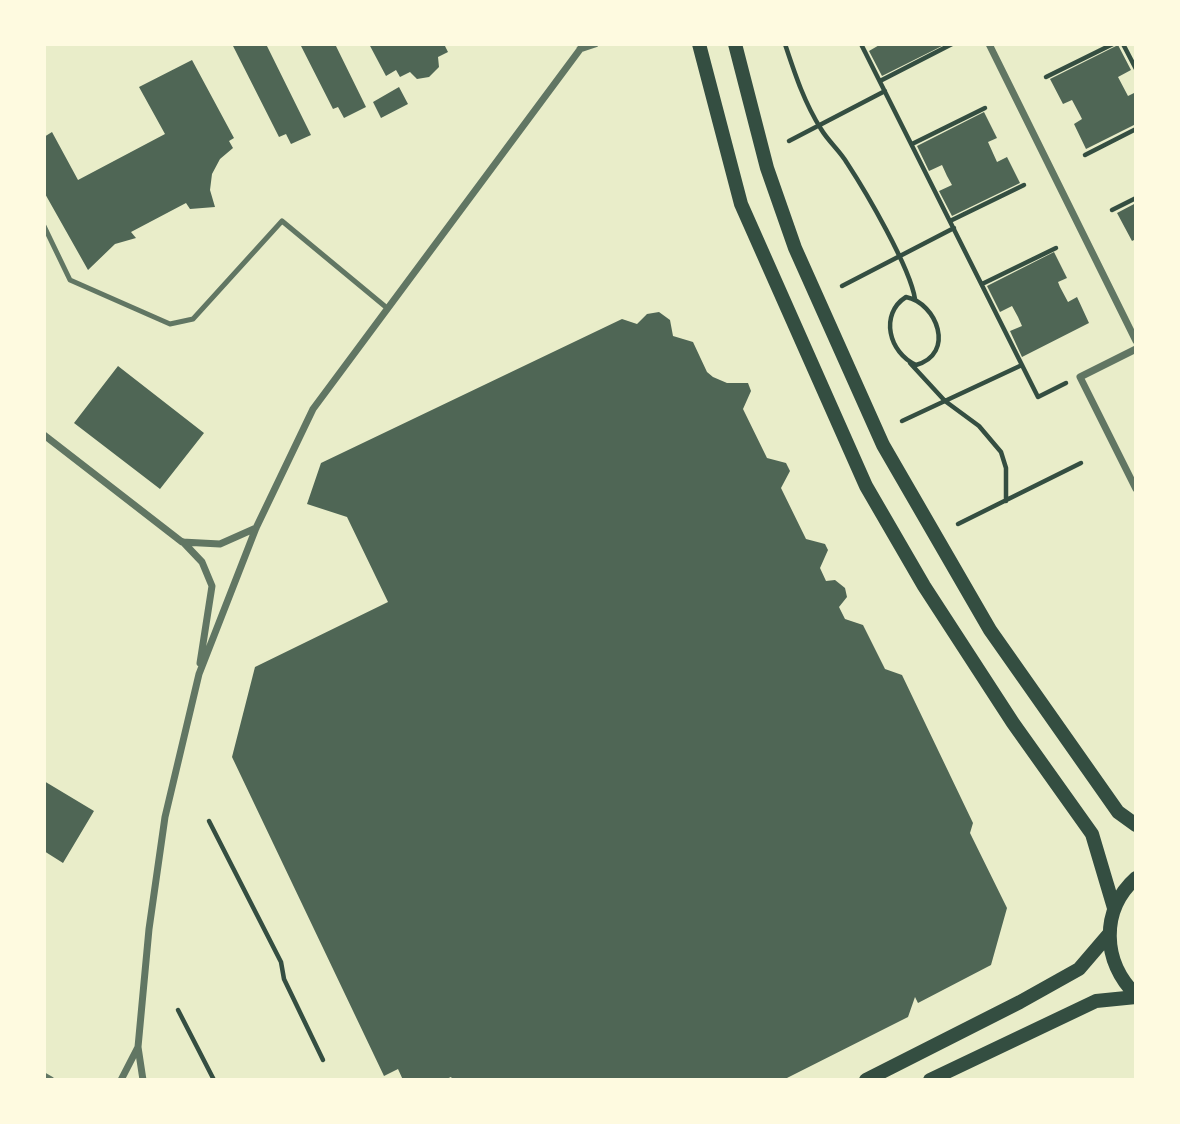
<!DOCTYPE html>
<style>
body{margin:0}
#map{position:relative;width:1180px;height:1124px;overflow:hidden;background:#e9edc9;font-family:"Playfair Display",serif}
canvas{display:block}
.frame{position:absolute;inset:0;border:46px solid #fefae0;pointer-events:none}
</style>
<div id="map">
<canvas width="1180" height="1124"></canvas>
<div class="frame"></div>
</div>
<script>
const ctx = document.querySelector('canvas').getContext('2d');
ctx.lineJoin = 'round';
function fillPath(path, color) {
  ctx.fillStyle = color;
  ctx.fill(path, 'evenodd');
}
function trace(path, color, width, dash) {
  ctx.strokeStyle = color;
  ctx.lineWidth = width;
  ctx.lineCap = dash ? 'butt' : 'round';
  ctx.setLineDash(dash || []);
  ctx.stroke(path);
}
fillPath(new Path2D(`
 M232,44H266L311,135L291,144L286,134L279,137Z
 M300,44H335L366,107L344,118L338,107L333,109Z
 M369,44H449L445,46L448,52L438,57L439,67L429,77L417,79L410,72L400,77L396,70L386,76Z
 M881,44H946L882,76L869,51Z
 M1118,45L1131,70L1118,77L1128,96L1136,92V124L1086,149L1074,124L1082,119L1080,115L1072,100L1063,104L1050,79Z
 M192,60L234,138L229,141L233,148L220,159L212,174L210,190L215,207L190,209L186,203L131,232L136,238L115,244L88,270L44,192V137L52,132L78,180L165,134L139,87Z
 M399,87L408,104L381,118L373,102Z
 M984,112L997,138L988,142L997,162L1007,157L1020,183L952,216L939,191L952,185L947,176L942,165L929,171L917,146Z
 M1136,203V239L1132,241L1117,213Z
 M1054,252L1067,278L1058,282L1060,287L1068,302L1077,297L1089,323L1022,357L1010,331L1022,326L1018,317L1012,306L1000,312L987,286Z
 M659,312L670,320L673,336L693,342L707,372L713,377L727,383H748L751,391L743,409L767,458L786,463L790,471L781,488L806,539L825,544L828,550L820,568L826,581L835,580L845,588L847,597L839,607L845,619L863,625L885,669L902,675L973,823L970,833L1007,908L991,965L918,1003L915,997L908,1017L783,1080H453L451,1077L444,1080H403L398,1069L384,1076L232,757L255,667L388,602L347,517L307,504L321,463L622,319L637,324L647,314Z
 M118,366L204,433L160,489L74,423Z
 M44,781L94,811L63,863L44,851Z`), '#4f6655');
trace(new Path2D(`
 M785,44C795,74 804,102 821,129C828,141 840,151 847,163C866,192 910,267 915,299
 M861,44L1038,397L1066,383
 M1123,44L1136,69
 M1046,77L1113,44
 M880,81L952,44
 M789,141L885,91
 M912,144L985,108
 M1085,155L1136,129
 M1112,210L1136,198
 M950,221L1024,185
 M982,284L1056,248
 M842,286L954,228
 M906,297C937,303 956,354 916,365C889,353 879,314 906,297Z
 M910,363L945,401L979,426L1001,452L1006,468V501
 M902,421L1022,365
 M958,524L1081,463
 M209,821L281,962L284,979L323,1060
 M178,1010L214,1080`), '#344e41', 4.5);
trace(new Path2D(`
 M44,226L70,280L170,324L193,319L282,221L387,308`), '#617663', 5);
trace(new Path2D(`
 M989,44L1136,341
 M580,49L595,44
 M1136,349L1080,377L1136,489
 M44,435L182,542L220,544L256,528
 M183,542L202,562L212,586L200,663
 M44,1076L51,1080
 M121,1080L138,1047
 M143,1080L138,1047L149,929L165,817L199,674L256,528L313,409L584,44`), '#617663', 7);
trace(new Path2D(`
 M699,44L741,204L866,486L924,586L1013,723L1092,834L1114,908
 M735,44L767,168L795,248L883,445L990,630L1118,812L1136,825
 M1136,878C1100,910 1102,962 1136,995
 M866,1080L1020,1002L1079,969L1109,934
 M930,1080L1096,1001L1136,997`), '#344e41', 14);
</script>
